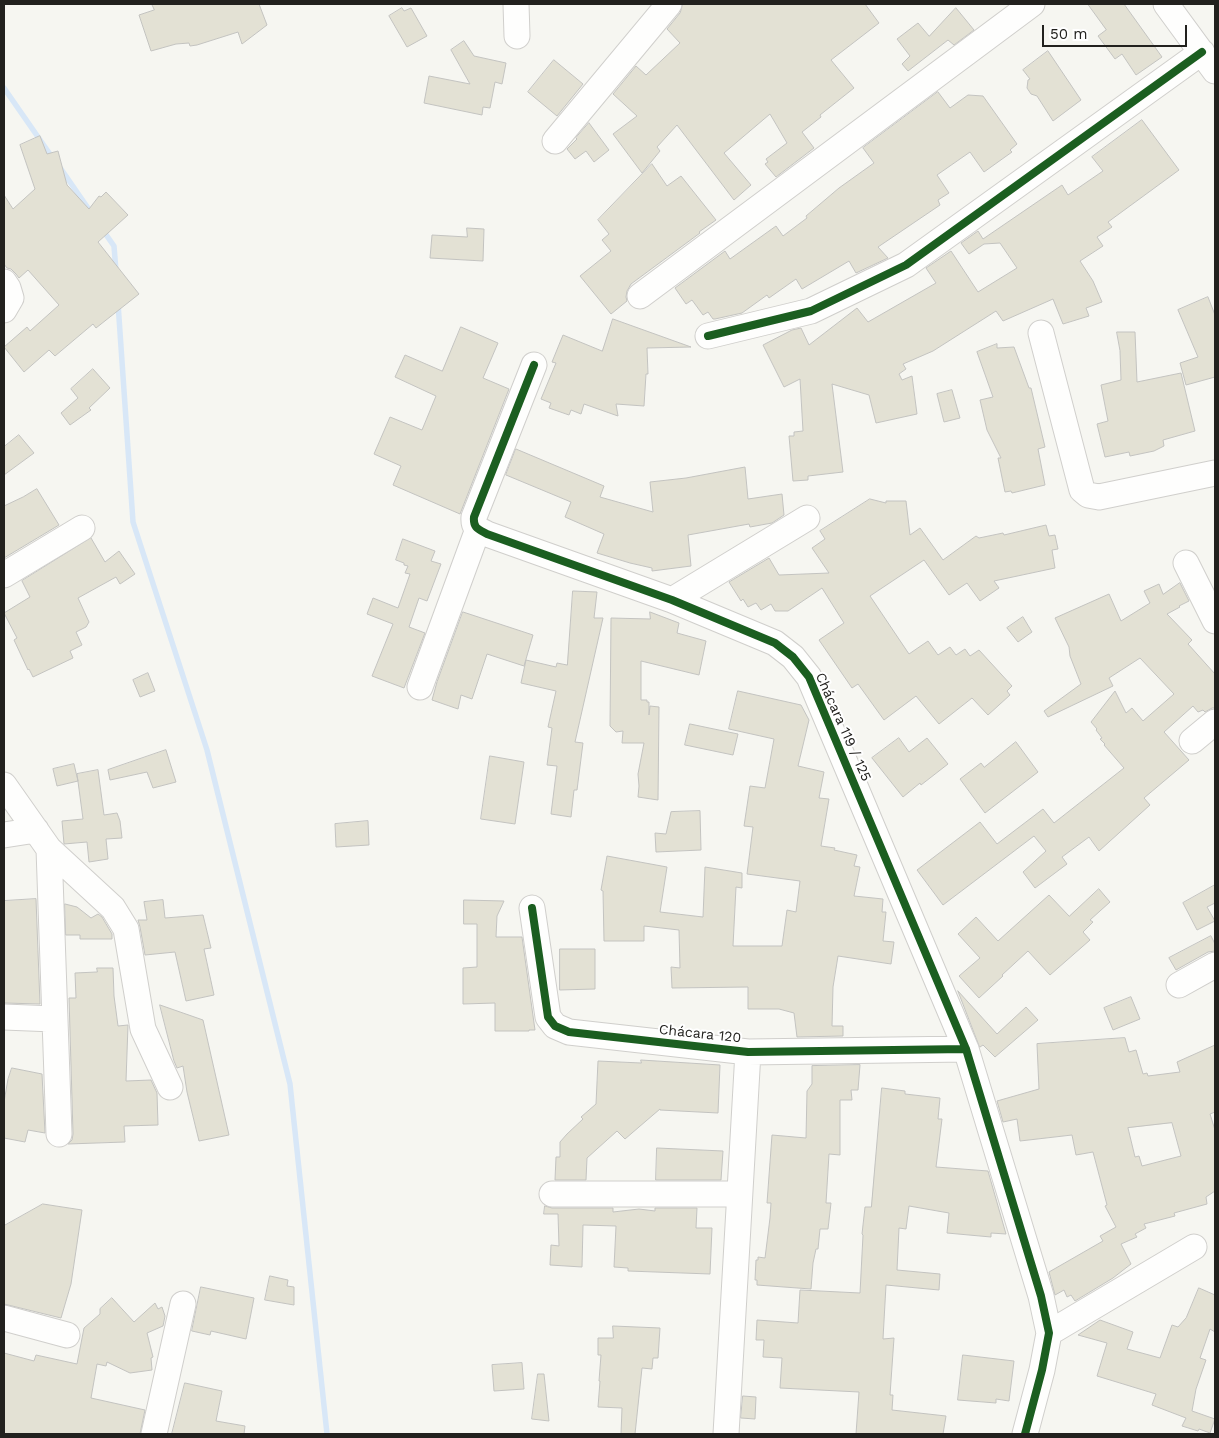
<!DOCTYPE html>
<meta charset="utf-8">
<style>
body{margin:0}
#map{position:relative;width:1219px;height:1438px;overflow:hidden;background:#f6f6f1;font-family:"Work Sans",sans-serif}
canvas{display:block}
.frame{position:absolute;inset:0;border:5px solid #22211e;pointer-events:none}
.scale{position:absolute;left:1042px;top:25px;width:145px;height:22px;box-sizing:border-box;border:2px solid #22211e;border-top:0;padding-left:6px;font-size:15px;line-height:18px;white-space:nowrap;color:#22211e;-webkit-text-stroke:4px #fff;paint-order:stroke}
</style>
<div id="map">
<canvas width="1219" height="1438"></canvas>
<div class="frame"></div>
<div class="scale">50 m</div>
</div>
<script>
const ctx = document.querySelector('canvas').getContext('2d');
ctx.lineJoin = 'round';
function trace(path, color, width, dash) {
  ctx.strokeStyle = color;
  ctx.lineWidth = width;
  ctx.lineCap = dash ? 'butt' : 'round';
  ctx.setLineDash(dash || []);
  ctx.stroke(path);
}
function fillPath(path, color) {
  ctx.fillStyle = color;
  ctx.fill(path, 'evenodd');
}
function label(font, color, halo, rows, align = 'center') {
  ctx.font = font + ' "Work Sans",sans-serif';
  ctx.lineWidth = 4;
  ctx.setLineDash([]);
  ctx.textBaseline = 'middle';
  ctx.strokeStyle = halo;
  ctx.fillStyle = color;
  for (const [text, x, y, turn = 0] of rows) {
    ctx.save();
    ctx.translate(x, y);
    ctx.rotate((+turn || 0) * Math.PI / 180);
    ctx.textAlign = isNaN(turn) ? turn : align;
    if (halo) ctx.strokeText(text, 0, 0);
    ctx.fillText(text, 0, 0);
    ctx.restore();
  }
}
trace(new Path2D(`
 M4,88L54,160
 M61,169L90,211
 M102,229L114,246L116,271
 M118,303L133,522L207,750L290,1084L327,1434`), '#d8e7f7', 5.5);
const building = new Path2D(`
 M152,4H259L267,25L242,44L238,32L197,45L190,46L189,43L176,44L151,51L139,15L154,10Z
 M683,4H865L879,23L831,60L854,88L820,115L821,117L802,132L814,148L776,177L765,164L768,162L766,159L787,143L770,114L724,153L751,185L734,200L677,125L657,147L660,151L642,173L613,134L637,116L613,94L636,66L646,75L680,43L667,29L680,13Z
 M1088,4H1124L1162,57L1136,75L1122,54L1115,59L1098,36L1106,30Z
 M402,8L404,11L411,8L427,36L407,47L389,16Z
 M956,8L974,30L954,45L948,40L908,71L902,64L910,56L897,39L918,23L929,36Z
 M464,41L474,56L506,63L502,84L495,82L490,108L483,107L482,115L424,103L429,76L470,84L451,50Z
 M1048,51L1081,100L1053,121L1037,96L1031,94L1027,88L1028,80L1030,79L1023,70Z
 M554,60L583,84L557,116L528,92Z
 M938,92L950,108L968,95L983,96L1017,144L1010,150L1012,152L984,172L970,152L937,175L949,193L938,200L940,205L878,247L888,258L856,273L849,261L802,289L796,279L769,298L767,295L742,313L715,319H713L708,312L703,315L692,300L686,304L675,288L725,251L730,259L776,226L783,236L807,218L806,216L839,188L874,163L863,148Z
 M1142,120L1179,170L1108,222L1112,227L1097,237L1103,246L1080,261L1093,281L1102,302L1086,308L1089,316L1063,324L1053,299L1003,321L996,311L933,351L903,364L906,369L899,374L902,380L912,376L917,414L876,423L869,395L832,384L843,472L808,476V480L793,481L789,436H794V432L803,431L800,379L784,387L763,345L792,330L801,328L809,345L857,308L868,322L936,283L926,268L951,251L978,292L1017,268L1000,243L984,244L969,254L961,243L978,231L983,239L1062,185L1068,195L1103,171L1092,157Z
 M589,123L609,150L594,162L586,151L575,159L567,149L577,139L576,138Z
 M40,136L47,154L58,151L67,185L89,209L99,196L101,197L106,192L128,215L98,242L139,294L96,328L93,324L55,356L49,350L24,372L4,347L27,327L30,331L59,305L28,270L19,278L16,274L11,269L7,268L4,264V195L13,209L35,189L20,145Z
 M652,164L667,186L681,176L716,220L699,232L700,233L631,284L627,291L626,297L627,301L611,314L580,276L611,251L602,240L609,234L598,220Z
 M467,228L484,229L483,261L430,258L432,235L467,237Z
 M1208,297L1215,315V377L1186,385L1180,363L1198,357L1178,310Z
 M613,319L691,347L647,348L648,374H646L644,406L616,404L618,416L584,404L581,414L571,410L569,415L549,408L551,403L541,399L556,363L552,362L563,335L602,351Z
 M461,327L498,343L483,378L509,389L460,514L393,485L401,466L374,454L390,417L422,430L436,396L395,377L405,355L442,371Z
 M1117,332H1135L1137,382L1181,373L1195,431L1163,440L1164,446L1154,451L1130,456L1129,452L1105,457L1097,424L1108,421L1101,385L1121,380L1120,351Z
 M997,344V348L1014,347L1029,388H1031L1045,447L1038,449L1045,485L1012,493L1011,491L1005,492L998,458H1001L987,430L980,400L993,397L977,352Z
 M93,369L110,388L89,408L91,410L70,425L61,413L78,398L71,389Z
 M952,390L960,418L944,422L937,394Z
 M19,435L34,453L4,475V447Z
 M516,449L604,486L600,497L653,512L650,482L686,478L745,467L748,499L782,494L784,515L772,523L750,527L749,524L688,535L691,566L652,571V568L630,563L597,553L604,534L565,517L571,502L506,475Z
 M37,489L59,525L4,558V506L23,497Z
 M870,499L886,503V501H906L910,535L920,528L943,560L976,536L979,538L1003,533L1004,535L1046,525L1049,536L1055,535L1058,549L1052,550L1055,568L994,581L999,588L980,601L967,583L949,595L924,560L870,596L909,654L928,641L938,655L950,647L956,655L965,649L970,656L979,650L1012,686L1007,691L1010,695L988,715L972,698L939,724L916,696L884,720L858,684L852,688L819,640L844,623L822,588L788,611H775L771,604L761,610L756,603L748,607L743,599L741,601L729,582L769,558L779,575L829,573L812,548L825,539L820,531Z
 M91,538L105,562L119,551L135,574L120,584L116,577L78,598L89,622L86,627L76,632L82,645L70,651L73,658L33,677L29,669L28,670L14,640L17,638L4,613L30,597L22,581Z
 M403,539L435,551L431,561L441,564L427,601L419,598L409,627L425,633L404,688L372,676L393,624L367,614L373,598L398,608L410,574L405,573L408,566L404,565V563L396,560Z
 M1180,583L1189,601L1179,606L1180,607L1167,614L1192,640L1188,644L1215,674V708H1212L1205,712L1203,710L1198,712L1193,706L1164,732L1189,760L1144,798L1150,805L1099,851L1089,837L1062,857L1067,864L1035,888L1023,872L1046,851L1034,836L943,905L917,870L980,822L997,844L1043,809L1054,823L1124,768L1104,745L1105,744L1100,739L1102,738L1096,730L1097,729L1091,722L1115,691L1126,713L1132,708L1143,721L1174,694L1140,658L1109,678L1113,686L1048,717L1044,711L1081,684L1070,656L1069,647L1055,618L1109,594L1121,621L1150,603L1144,591L1159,584L1163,594Z
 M573,591L597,592L594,618H603L575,742L583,743L577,790H574L571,817L551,814L557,766L547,765L552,728L548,727L556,691L521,683L526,660L556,667L557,663L567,665Z
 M463,612L533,635L524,666L487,654L472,699L461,695L458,709L432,700L437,682Z
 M650,612L679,623L677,633L706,641L699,675L641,661V700H647V702H649V715L650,706L659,707L658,800L638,797L639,786L638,774L644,743H622L623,731L616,732L610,726L611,618L650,619Z
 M1023,617L1032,632L1018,642L1007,628Z
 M148,673L155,691L140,697L133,680Z
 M738,691L801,705L809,720L798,766L824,772L819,798L829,799L821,846L835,848L834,850L857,855L854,866L860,867L854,896L883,899L882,912H886L883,941L894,942L891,964L838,956L833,987L832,1026H843V1036L797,1037L794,1013L779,1009H748V987L672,988L671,967L680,968L679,930L644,926V941H604L603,891L601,890L607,856L667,867L660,912L703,917L705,867L742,873V888L736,887L733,946H782L787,910L796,912L800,881L747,874L753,827L744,826L750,786L765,788L774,739L729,729Z
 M690,724L738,734L733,755L685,745Z
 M899,738L909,752L927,738L948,764L921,785L920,783L903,797L872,758Z
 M1016,742L1038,772L985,813L960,779L981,763L984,767Z
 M166,750L176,782L153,788L147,772L110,780L108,770Z
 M490,756L524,762L515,824L481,819Z
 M74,764L78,781L57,786L53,769Z
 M98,770L104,815L117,813L120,821L122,838L106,839L108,859L89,862L87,842L64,844L62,821L83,819L77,774Z
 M700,811L701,850L656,852L655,833L666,834L671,812Z
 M368,821L369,845L336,847L335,824Z
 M1215,885V903L1207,907L1215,921L1197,930L1183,903Z
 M1099,889L1110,902L1090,920L1093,922L1083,932L1090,940L1050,975L1028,951L1002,975L1003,976L979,998L959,976L980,958L958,934L976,917L998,941L1049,895L1069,916Z
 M36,899L40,1004L4,1003V901Z
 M163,900L165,918L203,915L211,948L204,949L214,995L186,1001L175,952L145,955L140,927L138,920H147L144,902Z
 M464,900L504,901L497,916L496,937H522L535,1030H529V1031H495V1003L463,1004V968L477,967V924H464Z
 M65,904L77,907L91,918L98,914L102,917L112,934V939H80V935H66Z
 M1211,936L1215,944V951L1208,952L1176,970L1169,958Z
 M560,949H595V989L560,990Z
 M97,968H113L114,996L118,1026L128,1025L126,1081L151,1080L157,1093L158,1125L124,1126L125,1142L68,1144L72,1140L73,1134L69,998H76L75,973L97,972Z
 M958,991L997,1034L1026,1007L1038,1020L995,1057L983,1045L980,1047Z
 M1131,997L1140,1019L1113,1030L1104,1008Z
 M160,1005L203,1020L229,1135L199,1141L187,1092L183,1066L177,1068L174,1061Z
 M1125,1038L1129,1052L1136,1050L1143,1074L1147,1073L1148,1076L1180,1072L1177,1062L1215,1045V1112L1210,1114L1215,1130V1191L1206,1197L1207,1204L1174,1213L1175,1216L1144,1224L1146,1228L1135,1234L1137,1237L1121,1244L1131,1264L1113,1278L1075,1301L1071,1295L1067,1297L1064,1290L1055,1295L1049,1272L1103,1241L1100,1236L1116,1227L1105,1206L1107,1205L1093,1152L1076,1155L1072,1135L1020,1141L1017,1119L1003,1122L997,1101L1039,1089L1037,1044ZM1172,1123L1181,1156L1142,1166L1139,1156L1135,1157L1128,1128Z
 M641,1060L720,1065L718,1113L660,1110V1109L625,1139L617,1131L587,1158L586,1180H555L556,1157H560V1142L567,1134L583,1119L581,1117L596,1104L598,1061L641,1063Z
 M860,1065L858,1090H851L852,1100H840V1155L829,1154L826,1203H831L828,1229H820L818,1249H816L813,1263L811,1289L757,1285V1280H755L756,1260H758V1257L765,1258L770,1218L771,1203H767L772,1135L806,1138L807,1091L812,1084V1066Z
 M12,1068L42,1074L45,1133L28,1130L25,1142L4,1138V1102L8,1079Z
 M882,1088L905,1091V1094L940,1098L938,1119H942L936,1167L988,1171L1006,1234L991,1233V1237L947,1233L949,1213L909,1206L906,1229L899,1228L897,1270L940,1274L939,1290L886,1285L883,1339L894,1338L890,1395H893L892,1410L946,1416L943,1434H856L859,1392L780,1388L782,1358L763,1357L764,1340H756L757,1320L798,1323L800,1290L860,1293L863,1235L862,1234L865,1207H871Z
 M657,1148L723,1151L721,1180H656Z
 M43,1204L82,1210L71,1284L61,1318L4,1304V1226Z
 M545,1206L552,1208H613V1212L639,1209L655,1211V1208H697L696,1228H712L710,1274L628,1271V1268L614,1267L616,1226L583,1225L582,1267L550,1265L551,1245L559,1246L558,1214H544Z
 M270,1276L288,1280L287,1286L294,1287V1305L265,1300Z
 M201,1287L254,1298L246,1339L211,1331L210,1335L192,1331Z
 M1199,1288L1215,1295V1332L1210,1329L1200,1358L1206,1360L1196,1389L1192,1411L1215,1419L1210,1433L1199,1429L1198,1431L1182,1426L1186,1418L1152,1405L1156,1394L1097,1376L1107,1343L1078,1335L1100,1320L1133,1332L1127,1349L1160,1358L1172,1325L1178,1327L1186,1318Z
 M112,1298L134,1322L155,1303L158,1309L162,1307L165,1316L163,1326L147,1333L153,1357L151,1358L152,1370L130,1373L107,1362L106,1366L97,1364L91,1398L145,1410L140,1434H4V1353L34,1361L36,1355L77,1364L84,1328L100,1314V1309Z
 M613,1326L660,1328L658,1358H653L652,1369L642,1368L635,1434H621L622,1408L598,1407L600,1381H599L601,1355H598V1338H613Z
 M963,1355L1014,1361L1009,1401L996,1399V1403L958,1400Z
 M522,1363L524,1389L494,1391L492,1365Z
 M538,1374H544L549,1421L532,1419Z
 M185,1383L222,1391L216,1421L245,1426L244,1434H172Z
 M743,1396L756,1397L755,1419L741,1418Z`);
fillPath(building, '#e3e1d4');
trace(building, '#c3c3c0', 1);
const minor = new Path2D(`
 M516,4L517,36
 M1166,4L1215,71
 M555,141L669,4
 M4,282L8,288L11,298L4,310
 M640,296L1032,4
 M1041,333L1082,490L1088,495L1099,497L1215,473
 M708,336L811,311L906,265L1202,52
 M534,365L474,517C473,528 478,529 487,534L672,600L775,643L793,657L809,677L966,1049L1041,1296L1049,1333L1042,1370L1025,1434
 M1186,563L1215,621
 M4,575L82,528
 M672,600L807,518
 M420,687L478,529
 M1192,741L1215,722
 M4,785L49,849L113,908L126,929L143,1029L170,1087
 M4,835L36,830
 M49,849L59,1134
 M532,908L548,1017L555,1026L569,1032L748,1052L966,1049
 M1179,985L1215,965
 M4,1017L54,1019
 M552,1194H739
 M4,1318L67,1335
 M1049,1333L1194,1247
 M154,1434L183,1304
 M726,1434L748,1052`);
trace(minor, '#d0cfcc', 27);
trace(minor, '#fefefd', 25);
trace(new Path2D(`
 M708,336L811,311L906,265L1202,52
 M534,365L474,517C473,528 478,529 487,534L672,600L775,643L793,657L809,677L966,1049L1041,1296L1049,1333L1042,1370L1025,1434
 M532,908L548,1017L555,1026L569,1032L748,1052L966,1049`), '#1b5e20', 8);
label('14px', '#22211e', '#fff', [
 ["Chácara 119 / 125",843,727,66],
 ["Chácara 120",700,1034,6]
]);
</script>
